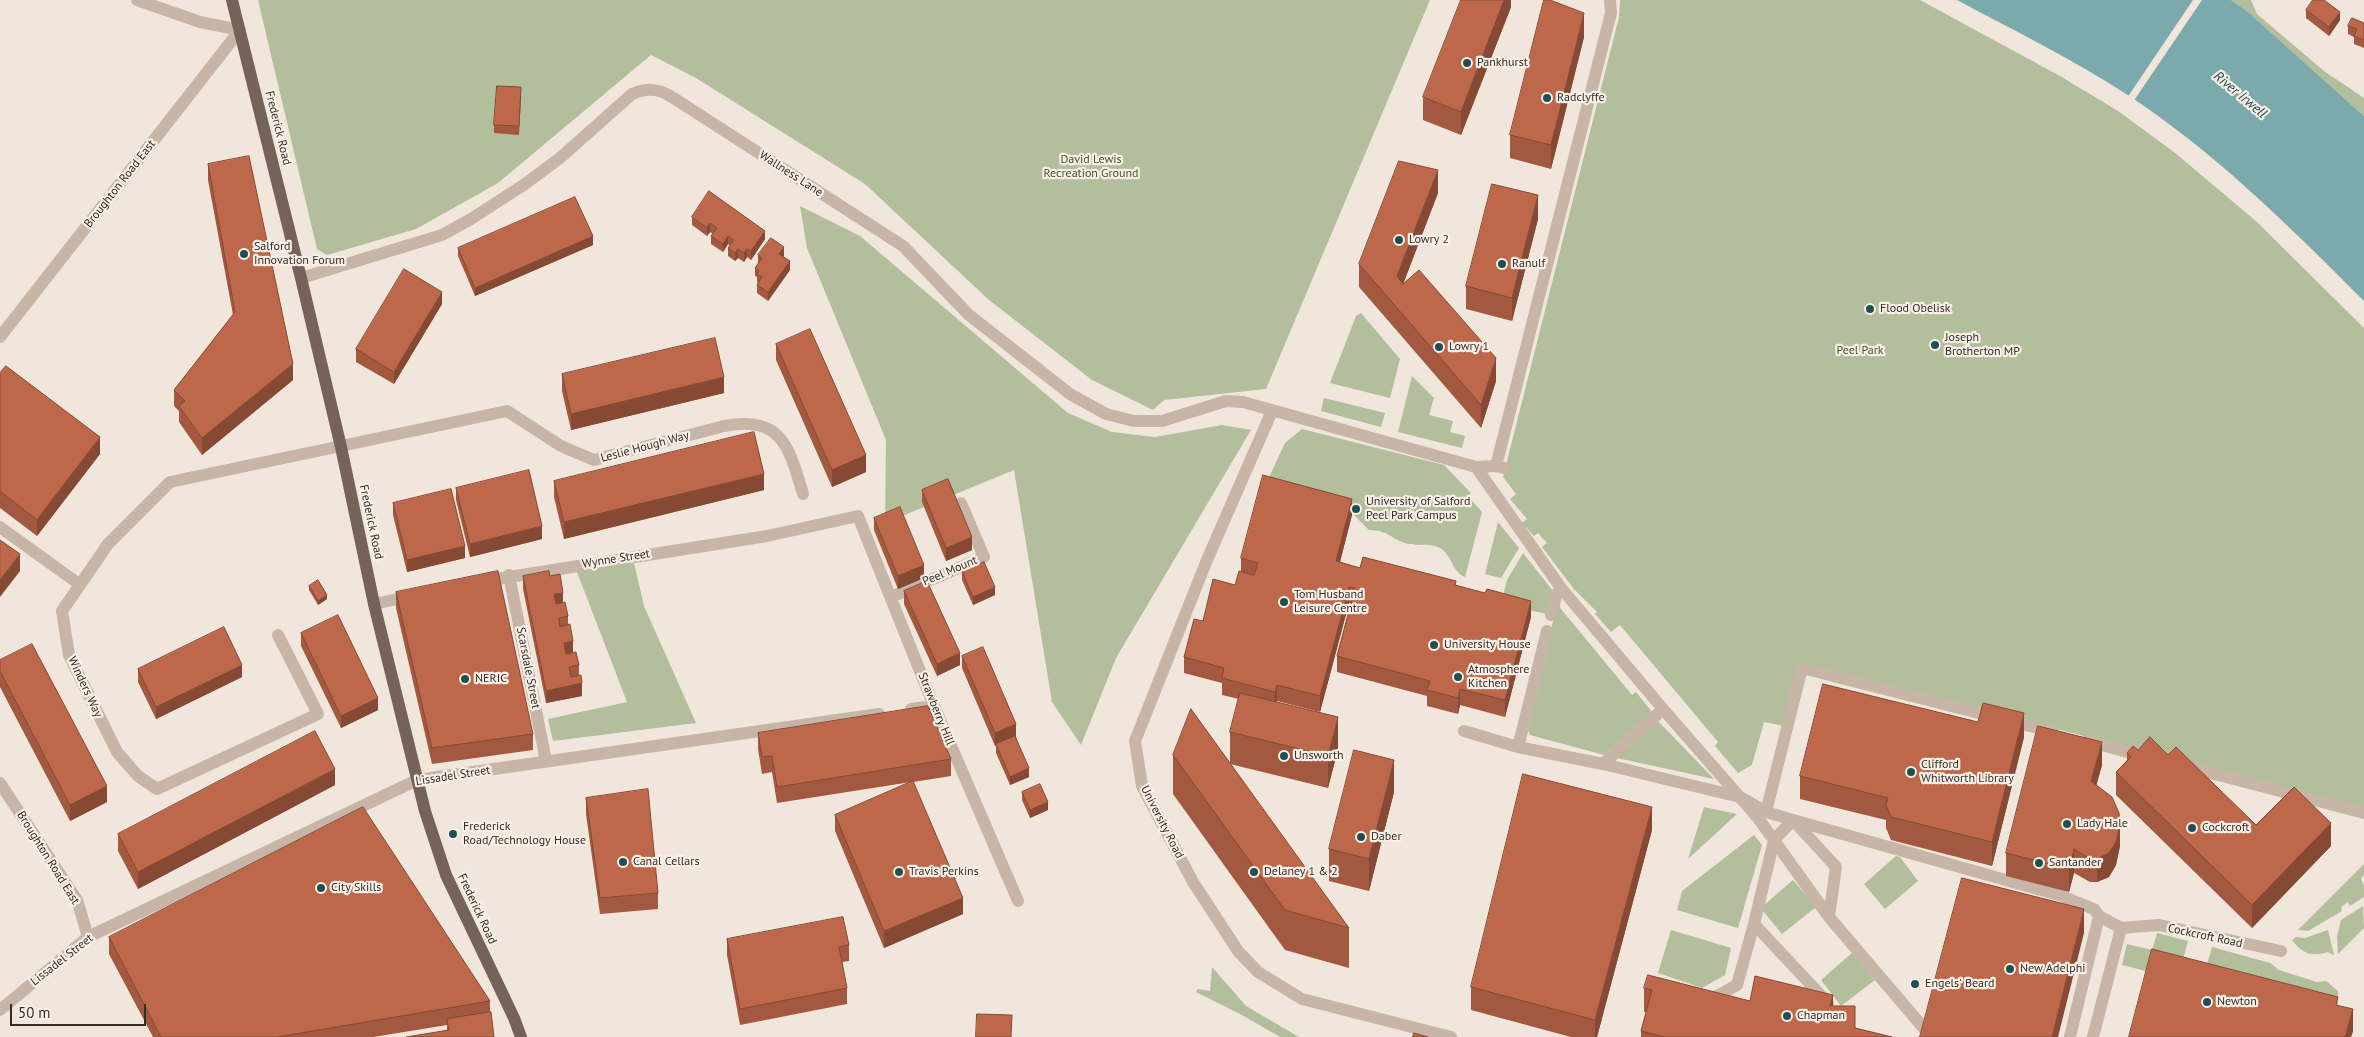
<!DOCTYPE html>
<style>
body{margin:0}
#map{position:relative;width:2364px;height:1037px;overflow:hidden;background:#f0e6db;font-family:"PT Sans",sans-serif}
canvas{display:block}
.scale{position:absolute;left:10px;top:1004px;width:136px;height:22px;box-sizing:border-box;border:2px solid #342c28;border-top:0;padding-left:6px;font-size:15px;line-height:18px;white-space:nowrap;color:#342c28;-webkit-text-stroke:4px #f8f0e7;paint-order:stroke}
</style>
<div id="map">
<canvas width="2364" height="1037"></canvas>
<div class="scale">50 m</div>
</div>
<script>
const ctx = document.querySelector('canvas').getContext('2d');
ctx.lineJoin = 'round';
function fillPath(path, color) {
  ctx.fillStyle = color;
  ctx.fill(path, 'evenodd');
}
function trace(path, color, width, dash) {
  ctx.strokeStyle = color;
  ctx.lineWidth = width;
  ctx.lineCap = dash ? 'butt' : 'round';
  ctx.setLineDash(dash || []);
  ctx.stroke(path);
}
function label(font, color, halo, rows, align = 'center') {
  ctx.font = font + ' "PT Sans",sans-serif';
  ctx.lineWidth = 4.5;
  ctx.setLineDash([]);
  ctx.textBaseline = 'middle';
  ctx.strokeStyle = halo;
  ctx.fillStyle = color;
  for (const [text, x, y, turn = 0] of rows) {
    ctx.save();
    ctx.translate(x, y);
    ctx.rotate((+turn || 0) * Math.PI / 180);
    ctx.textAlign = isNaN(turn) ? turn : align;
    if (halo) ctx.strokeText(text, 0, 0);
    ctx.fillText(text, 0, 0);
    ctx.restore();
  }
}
fillPath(new Path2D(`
 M258,0H1430L1266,389L1164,400L1153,410L1092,380L989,300L865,184L696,78L651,55L498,183L416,229L327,255L317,249Z
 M1620,0H1920L2060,76L2118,111L2174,152L2257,222L2364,328V808L1800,663L1785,726L1764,722L1752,765L1738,773L1715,746L1718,742L1620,625L1611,632L1595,614L1597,612L1574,589L1542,547L1547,543L1538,533L1534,536L1522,523L1527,519L1510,499L1516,494L1503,477L1619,17Z
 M2231,0H2251L2257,14L2324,71L2364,98V116L2248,12Z
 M800,206L860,236L1068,413L1112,432L1155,437L1222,425L1251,430L1116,658L1081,745L1052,702L1014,470L885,523L886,440L807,248Z
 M1361,313L1400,359L1390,398L1330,383L1356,316Z
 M1412,376L1434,398L1429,415L1453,421L1450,432L1465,436L1462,448L1398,432Z
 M1324,398L1385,413L1381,427L1321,411Z
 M1302,429L1444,465L1471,493L1468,496L1482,512L1465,577C1453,572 1452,558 1443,550C1432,542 1421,546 1409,544C1394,542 1390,530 1369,530L1355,516V511L1264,488L1285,443Z
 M1498,522L1519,548L1501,578L1485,574Z
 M1523,553L1553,591L1547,614L1501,604L1507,580Z
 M634,563L644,606L696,723L553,741L548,719L627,702L577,572Z
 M1557,604L1632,695L1636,692L1652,712L1604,755L1530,735L1528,731Z
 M1658,721L1714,779L1617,758Z
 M1704,807L1737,814L1688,859Z
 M1754,835L1762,845L1738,928L1677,910L1682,891Z
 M1896,856L1900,857L1918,881L1885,909L1864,884Z
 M2364,864V874L2361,879L2364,886V897L2350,906L2348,902L2341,907L2342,911L2308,931L2298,930Z
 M1793,880L1816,907L1782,934L1762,910L1763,906Z
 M2363,906L2364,928L2338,954L2337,937L2341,920Z
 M1671,930L1731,948L1725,975L1702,988L1658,973Z
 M2328,930L2334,955L2328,952C2311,957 2303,954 2292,940L2296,937L2305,938Z
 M2157,933L2188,941L2178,979L2122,965L2127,944L2152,950Z
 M2212,947L2270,963L2279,970L2317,982L2326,981L2338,991V1020L2201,985Z
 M1852,953L1875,980L1841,1006L1821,980Z
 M1212,967L1246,1006L1299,1037H1280L1240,1014L1196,992L1198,989L1210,991Z`), '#b2be9c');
fillPath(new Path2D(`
 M1957,0H2231L2248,12L2364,116V301C2289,226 2213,150 2123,92C2070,58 2013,30 1957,0Z`), '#7ca9ab');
fillPath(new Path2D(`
 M2193,0H2202L2133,102L2127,98Z`), '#f0e6db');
trace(new Path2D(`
 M301,278L442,235L471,219L525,184L560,158L632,94C646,88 658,88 672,97L903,246L969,315L1070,394L1106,414L1134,421H1162L1226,401L1243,402L1476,467L1496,466L1504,468
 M0,337L240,30L200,22L137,0
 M1272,411L1207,560L1135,741L1142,786L1193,882L1238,951L1258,972L1302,999L1451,1037
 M1496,466L1611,13L1610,0
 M1476,467L1561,588L1663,709L1758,818L1829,917
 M0,527L79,584
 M509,575L546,761
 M484,581L767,536L858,516L934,706L1018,901
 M891,597L984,557L961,503
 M374,604L411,596
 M1551,615L1557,594L1561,588
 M278,635L318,714L157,789L138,776L117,752L69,655L62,611L108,544L170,482L507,411L561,446L594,460L724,426C782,415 789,447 803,494
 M911,709L934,706
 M1464,731L1518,747L1603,764L1740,797L1766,812L1793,820L2059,895L2094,909L2099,916L2121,928
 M2087,741L2142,756
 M1518,747L1547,631
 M1603,764L1663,709
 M2184,766L2364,813
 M0,783L77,900L88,937
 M1766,812L1802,668L2053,732
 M1708,1001L1737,985L1754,924
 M1828,1003L1754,924L1774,840L1793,820L1836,867L1829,917L1927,1032
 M0,1010L88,937L417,780L879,714
 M2070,1037L2099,916
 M2093,1037L2121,928L2159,925L2281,951`), '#c7b6a8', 12);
trace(new Path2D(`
 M232,0L301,278L341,447L374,604L425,811L446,875L514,1018L521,1037`), '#75635a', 12);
fillPath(new Path2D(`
 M1511,0V7L1461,135L1423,120V97Z
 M2306,10L2340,20L2329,36L2306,18Z
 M2364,23V48L2354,44V37L2348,34V26Z
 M1584,37L1551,169L1510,158V135Z
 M521,96L519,135L494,133V125Z
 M208,164L293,380L202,455L179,422V411L174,406V390L233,315L208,180Z
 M1438,193L1403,284L1496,381L1481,428L1359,287V264Z
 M692,217L765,239L751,260L747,257L744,262L738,258L735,261L728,256V248L730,246L728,244L723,252L711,244V236L713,234L710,232L707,236L692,225Z
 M1538,219L1512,321L1466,309V286Z
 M593,245L475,296L458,256V248Z
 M758,255H784L783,257L790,270L768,301L757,293V285L758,283L757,282V277L755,276V268L758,264Z
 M442,304L394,384L356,362V349Z
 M776,344L866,472L832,487L776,360Z
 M0,373L100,454L37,536L0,508Z
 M562,374L724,393L571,430L562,391Z
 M554,481L764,490L564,539L554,497Z
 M456,488L542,539L470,557L456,500Z
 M922,490L972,550L946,561L922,502Z
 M393,503L465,558L407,572L393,515Z
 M1352,515L1340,562L1360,568L1456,585L1531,617L1505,717L1460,705L1458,714L1427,706V696L1337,672V656L1351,603H1349L1320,712L1277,701L1276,702L1338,749L1328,788L1230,764V732L1239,699L1222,695V683L1184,673V657L1203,621L1235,585L1241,572V558Z
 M874,518L924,578L898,589L874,530Z
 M962,572L995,595L973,605L962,580Z
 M523,576H550L563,603L568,616V625L573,652L579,665V676L582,696L546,703L523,589Z
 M309,586L327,599L318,605L309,590Z
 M904,591L960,665L937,676L904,604Z
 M396,592L533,734V750L432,764L396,608Z
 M301,633L378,710L341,728L301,646Z
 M962,656L1016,737L1029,777L1010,785L996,753V745L995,746L962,668Z
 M0,660L107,802L70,821L0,687Z
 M138,669L242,677L156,719L138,682Z
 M758,733L951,759V776L913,782L963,914L884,948L835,831V815L911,782L777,803L772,772L762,774L758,749Z
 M2024,737L1992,866L1891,840L1886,828V820L1800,799V776Z
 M2138,750L2168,755L2256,825L2331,846L2252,928L2116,795V772L2127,760V753Z
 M1173,755L1349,928V968L1285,950L1173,794Z
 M2102,765L2096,785L2120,846L2116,865L2109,877L2097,882H2090L2074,873L2069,892L2006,876V853Z
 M335,785L138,889L118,851V834Z
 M1022,792L1048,810L1030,818L1022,800Z
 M1394,792L1369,891L1329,881V849Z
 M586,798L658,893V909L600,914L586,814Z
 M1652,830L1597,1037H1571L1471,1010V987Z
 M109,937L490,1001V1012L447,1031V1025L373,1037H153L109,954Z
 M727,939L849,945V961L842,962L847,988V1004L740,1025L727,955Z
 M1644,988L1750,1001L1833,1006L1855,1028L1892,1037H1641V1031L1646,1012H1644Z`), '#a35940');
fillPath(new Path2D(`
 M1504,0H1511V7L1461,135V112Z
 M2340,12V20L2329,36V27Z
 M1584,13V37L1551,169V145Z
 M1438,170V193L1397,300V276Z
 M1538,195V219L1512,321V298Z
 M710,223V232L707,236V228Z
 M765,231V239L751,260V251Z
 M593,236V245L475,296V288Z
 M728,236V244L723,252V244Z
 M784,247V255L779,263V254Z
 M738,249V258L735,261V253Z
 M747,249V257L744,262V253Z
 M790,261V270L768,301V292Z
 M442,292V304L394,384V372Z
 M1496,358V381L1481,428V405Z
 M293,364V380L202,455V438Z
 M724,377V393L571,430V414Z
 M100,437V454L37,536V520Z
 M866,455V472L832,487V470Z
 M764,474V490L564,539V522Z
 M1352,499V515L1336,577V561Z
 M542,526V539L470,557V544Z
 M972,537V550L946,561V548Z
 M465,546V558L407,572V560Z
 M20,554V571L0,597V580Z
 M924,565V578L898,589V576Z
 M995,587V595L973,605V597Z
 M1349,587V603L1320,712V696Z
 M563,593V605L554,607V594Z
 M327,595V599L318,605V601Z
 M1531,601V617L1505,717V700Z
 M573,641V653L564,655V643Z
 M960,653V665L937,676V664Z
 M242,665V677L156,719V707Z
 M582,683V696L546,703V691Z
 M1277,685V701L1275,708V692Z
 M1460,689V705L1458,714V698Z
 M378,698V710L341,728V716Z
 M2024,713V737L1992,866V842Z
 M1338,717V749L1328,788V756Z
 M1016,724V737L995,746V733Z
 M2102,742V765L2091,805V781Z
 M1394,760V792L1369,891V859Z
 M1029,768V777L1010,785V777Z
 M335,769V785L138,889V872Z
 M107,786V802L70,821V805Z
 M1048,802V810L1030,818V810Z
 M1652,807V830L1597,1037H1595V1020Z
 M2120,823V846L2116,865L2109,877L2097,882V859Z
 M2331,823V846L2252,928V905Z
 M2074,849V873L2069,892V869Z
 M963,898V914L884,948V931Z
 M2084,909V933L2058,1037H2052Z
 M1833,995V1019L1830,1006Z
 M2353,1009V1032L2351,1037H2345Z`), '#854934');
const building = new Path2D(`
 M1461,0H1504L1461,112L1423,97Z
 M1544,0H1550L1584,13L1551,145L1510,135Z
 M2313,0H2324L2340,12L2329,27L2306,10Z
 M2352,18L2364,23V40L2354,36L2357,29L2348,26Z
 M497,86L521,87L519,126L494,125Z
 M249,156L293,364L202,438L179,406L185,401L174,390L235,312L208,164Z
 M1399,161L1438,170L1397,276L1403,284L1419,270L1496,358L1481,405L1359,264Z
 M1492,184L1538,195L1512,298L1466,286Z
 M709,191L765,231L751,251L747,249L744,253L738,249L735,253L728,248L734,240L728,236L723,244L711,236L717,228L710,223L707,228L692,217Z
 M575,197L593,236L475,288L458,248Z
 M771,238L784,247L779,254L790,261L768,292L757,285L762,277L757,274L759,271L755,268L762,258L758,255Z
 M404,269L442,292L394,372L356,349Z
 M810,329L866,455L832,470L776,344Z
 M715,338L724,377L571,414L562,374Z
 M6,366L100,437L37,520L0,491V373Z
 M754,432L764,474L564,522L554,481Z
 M529,470L542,526L470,544L456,488Z
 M1263,475L1352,499L1336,561L1360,568L1363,557L1456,581L1455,585L1485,593L1487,589L1531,601L1505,700L1460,689L1458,698L1427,690L1430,681L1337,656L1355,588L1349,587L1320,696L1277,685L1275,692L1222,678L1224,668L1184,657L1194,619L1203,621L1213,579L1235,585L1239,571L1254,575L1258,563L1241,558Z
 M948,479L972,537L946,548L922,490Z
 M451,489L465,546L407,560L393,503Z
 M900,507L924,565L898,576L874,518Z
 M0,540L20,554L0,580Z
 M984,562L995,587L973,597L962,572Z
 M498,571L533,734L432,748L396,592Z
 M549,571L550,576L560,574L563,593L554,594L556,604L565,602L568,616L559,618L560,627L570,624L573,641L564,643L566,654L576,652L579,665L569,667L571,677L581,675L582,683L546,691L523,576Z
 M318,580L327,595L318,601L309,586Z
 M927,581L960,653L937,664L904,591Z
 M338,615L378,698L341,716L301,633Z
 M224,627L242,665L156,707L138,669Z
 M32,644L107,786L70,805L0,671V660Z
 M983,647L1016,724L995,733L962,656Z
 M1823,684L1978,722L1983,703L2024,713L1992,842L1891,817L1886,805L1888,798L1800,776Z
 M1240,693L1338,717L1328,756L1230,732Z
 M928,706L951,759L777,787L772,756L762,757L758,733Z
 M1191,709L1349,928L1285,910L1173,755Z
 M2038,726L2102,742L2091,781L2112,797L2119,813L2120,823L2116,842L2109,853L2097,859H2090L2074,849L2069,869L2006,853Z
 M315,731L335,769L138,872L118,834Z
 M1015,736L1029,768L1010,777L996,744Z
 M2150,737L2168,755L2176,747L2256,825L2294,787L2331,823L2252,905L2116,772L2131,757L2127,753L2133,746L2138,750Z
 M1354,750L1394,760L1369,859L1329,849Z
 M1523,774L1652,807L1595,1020L1471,987Z
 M913,781L963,898L884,931L835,815Z
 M1040,784L1048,802L1030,810L1022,792Z
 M648,789L658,893L600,898L586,798Z
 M363,807L490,1001L277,1037H161L109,937Z
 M1962,878L2084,909L2052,1037H1920Z
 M843,917L849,945L839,947L847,988L740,1009L727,939Z
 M2152,949L2338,997L2336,1005L2353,1009L2345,1037H2129Z
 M1648,975L1750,1001L1755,976L1833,995L1830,1006H1855V1028L1892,1037H1665L1641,1031L1652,990L1644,988Z
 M491,1012L494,1037H406L449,1030L447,1019Z
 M977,1014L1012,1015L1011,1037H976Z
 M1414,1033L1428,1037H1413Z`);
fillPath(building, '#be684b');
trace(building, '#854934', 1);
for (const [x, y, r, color] of [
 [1467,63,5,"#204f53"],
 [1547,98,5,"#204f53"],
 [1399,240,5,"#204f53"],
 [244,254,5,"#204f53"],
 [1502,264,5,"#204f53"],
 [1870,309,5,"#204f53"],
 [1935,345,5,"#204f53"],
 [1439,347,5,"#204f53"],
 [1356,509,5,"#204f53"],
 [1284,602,5,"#204f53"],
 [1434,645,5,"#204f53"],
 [1458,677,5,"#204f53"],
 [465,679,5,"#204f53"],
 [1284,756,5,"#204f53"],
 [1911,772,5,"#204f53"],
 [2067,824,5,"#204f53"],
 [2192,828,5,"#204f53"],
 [453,834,5,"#204f53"],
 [1361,837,5,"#204f53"],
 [623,862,5,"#204f53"],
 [2039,863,5,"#204f53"],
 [899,872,5,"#204f53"],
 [1254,872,5,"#204f53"],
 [321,888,5,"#204f53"],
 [2010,969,5,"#204f53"],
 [1915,984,5,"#204f53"],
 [2207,1002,5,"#204f53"],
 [1787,1016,5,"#204f53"]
]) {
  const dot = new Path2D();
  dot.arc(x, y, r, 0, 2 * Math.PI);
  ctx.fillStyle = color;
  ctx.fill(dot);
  trace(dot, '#f8f0e7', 2);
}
label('12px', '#342c28', '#f8f0e7', [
 ["Pankhurst",1477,63],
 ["Radclyffe",1557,98],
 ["Lowry 2",1409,240],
 ["Salford",254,247],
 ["Innovation Forum",254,261],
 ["Ranulf",1512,264],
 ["Flood Obelisk",1880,309],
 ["Joseph",1945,338],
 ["Brotherton MP",1945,352],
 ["Lowry 1",1449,347],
 ["University of Salford",1366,502],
 ["Peel Park Campus",1366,516],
 ["Tom Husband",1294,595],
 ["Leisure Centre",1294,609],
 ["University House",1444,645],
 ["Atmosphere",1468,670],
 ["Kitchen",1468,684],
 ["NERIC",475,679],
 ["Unsworth",1294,756],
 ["Clifford",1921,765],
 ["Whitworth Library",1921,779],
 ["Lady Hale",2077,824],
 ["Frederick",463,827],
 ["Road/Technology House",463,841],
 ["Cockcroft",2202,828],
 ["Daber",1371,837],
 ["Canal Cellars",633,862],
 ["Santander",2049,863],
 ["Travis Perkins",909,872],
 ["Delaney 1 & 2",1264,872],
 ["City Skills",331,888],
 ["New Adelphi",2020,969],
 ["Engels' Beard",1925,984],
 ["Newton",2217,1002],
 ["Chapman",1797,1016]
], 'left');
label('12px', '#342c28', '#f8f0e7', [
 ["Frederick Road",278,128,76],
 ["Wallness Lane",791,174,33],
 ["Broughton Road East",120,184,-52],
 ["Leslie Hough Way",645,447,-15],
 ["Frederick Road",371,522,78],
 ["Wynne Street",616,559,-9],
 ["Peel Mount",950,571,-23],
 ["Scarsdale Street",528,668,79],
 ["Winders Way",85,687,65],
 ["Strawberry Hill",936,709,68],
 ["Lissadel Street",453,776,-9],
 ["University Road",1162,822,63],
 ["Broughton Road East",48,858,58],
 ["Frederick Road",477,909,65],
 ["Cockcroft Road",2205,936,12],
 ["Lissadel Street",62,960,-38]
]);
label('12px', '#44512d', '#f8f0e7', [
 ["David Lewis",1091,160],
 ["Recreation Ground",1091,174],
 ["Peel Park",1860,351]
]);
label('italic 14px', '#204f53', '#f8f0e7', [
 ["River Irwell",2240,95,40]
]);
</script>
